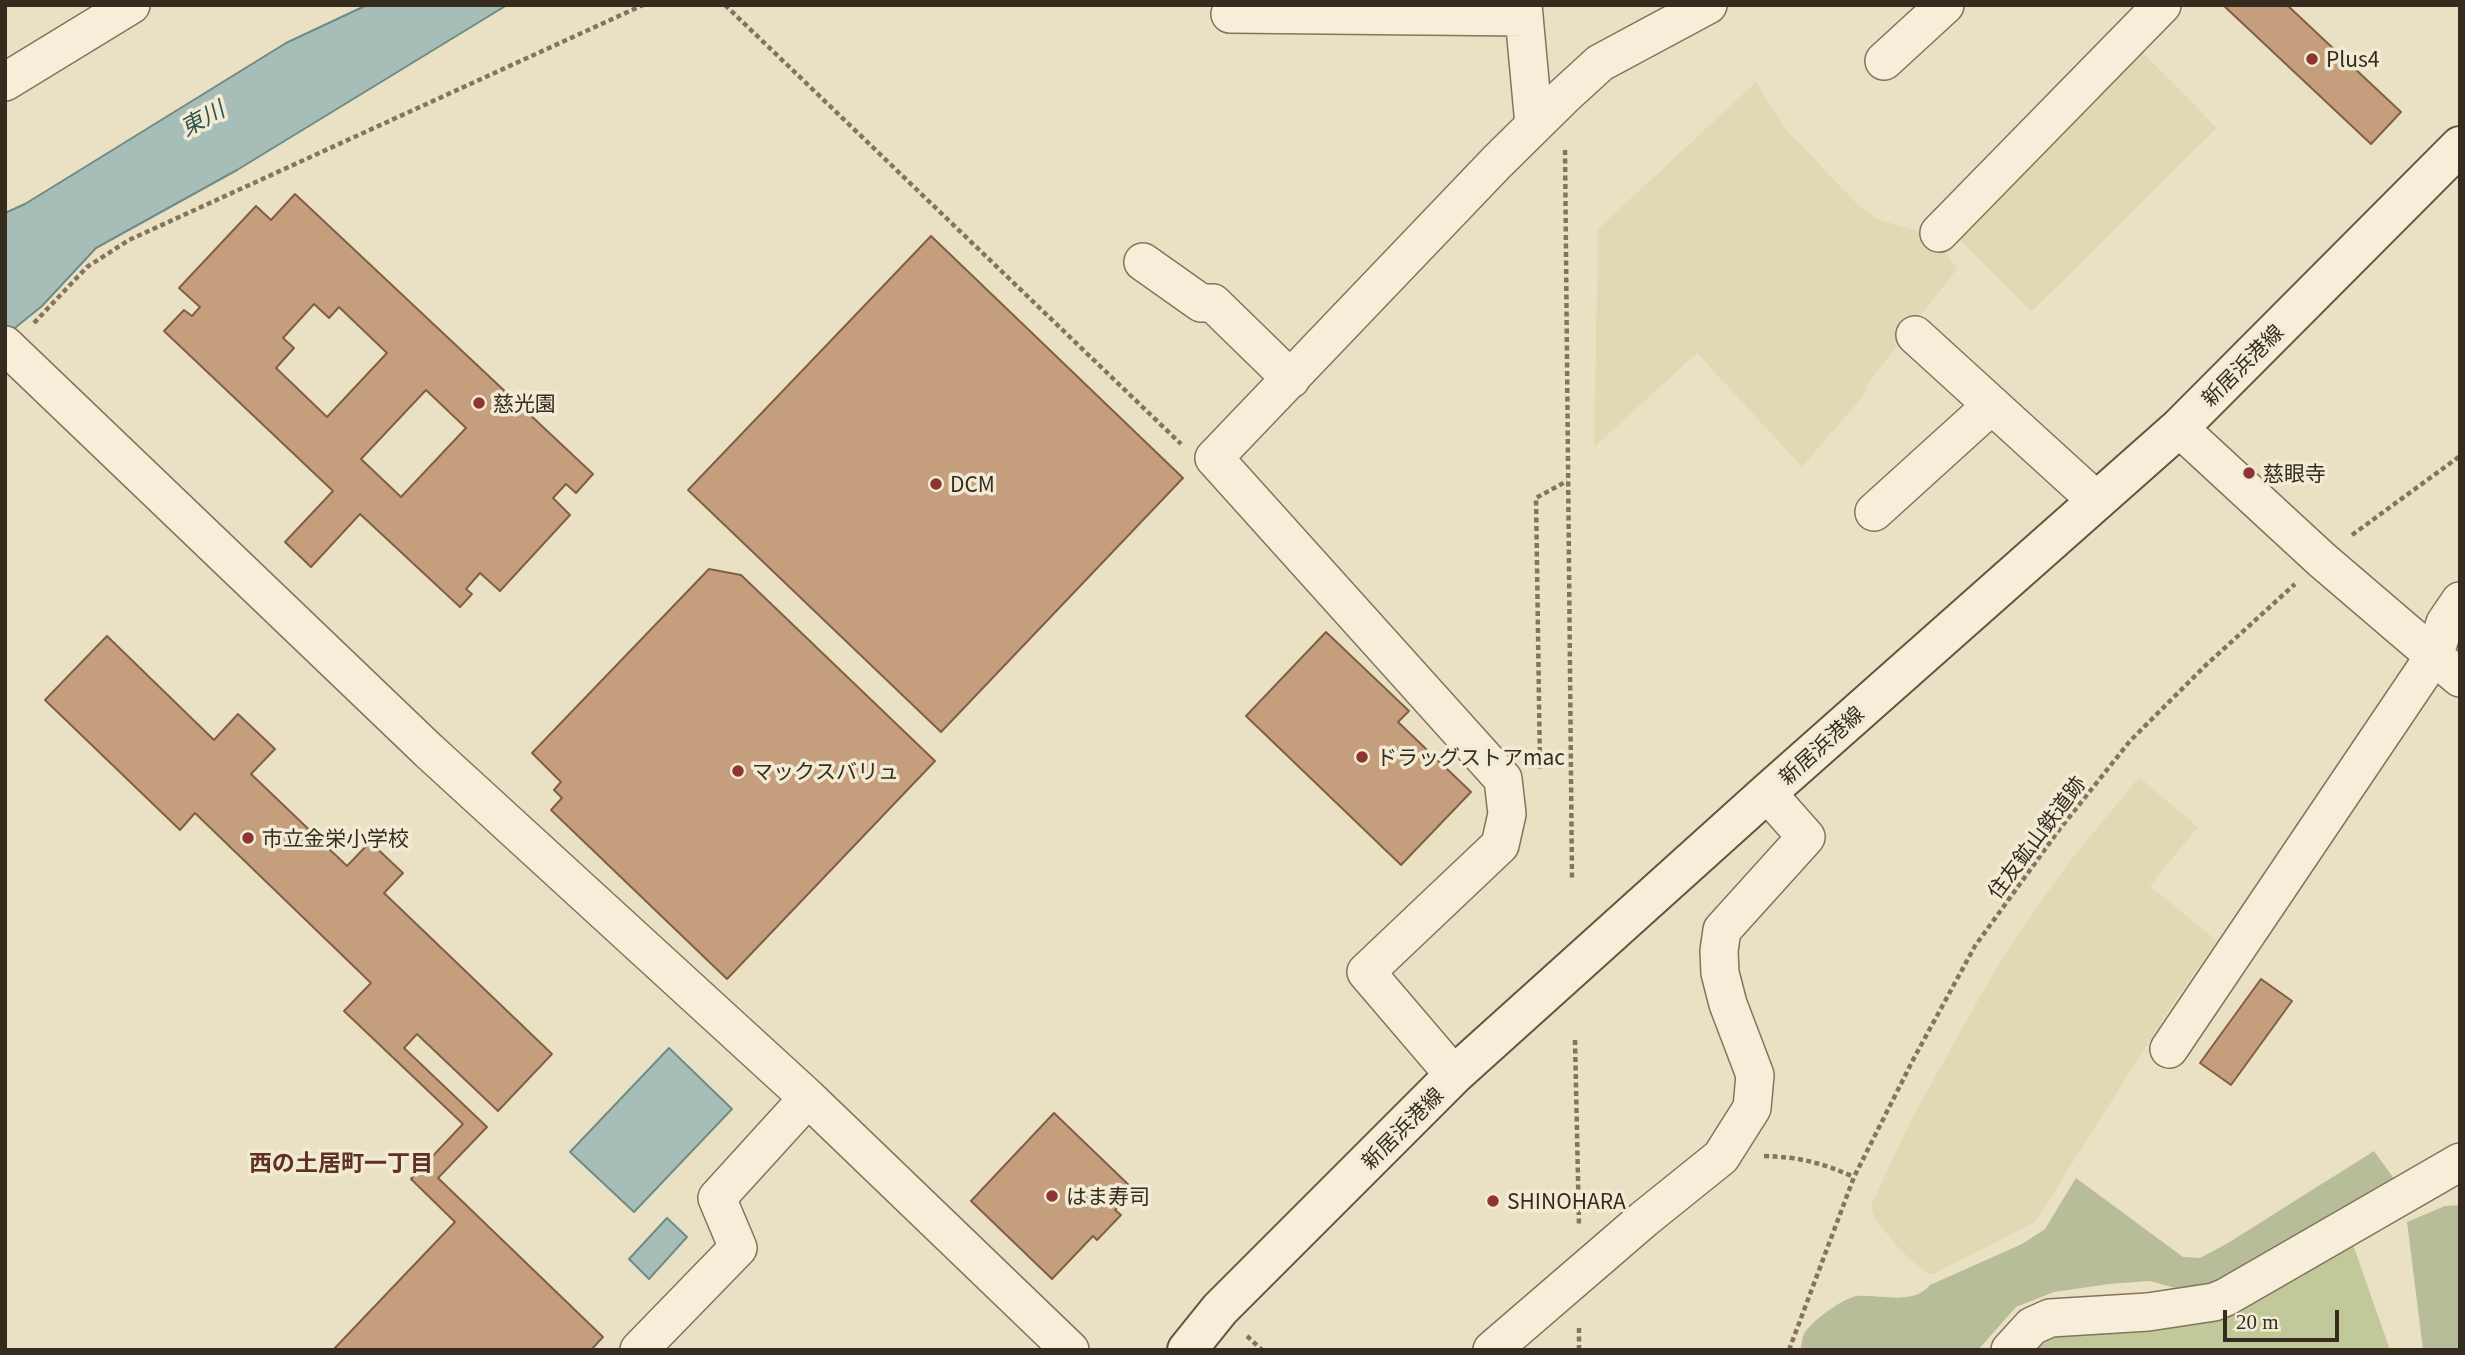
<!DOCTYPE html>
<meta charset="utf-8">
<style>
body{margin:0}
#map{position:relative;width:2465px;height:1355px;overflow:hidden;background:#eae1c5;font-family:Georgia,serif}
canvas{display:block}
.frame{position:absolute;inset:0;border:7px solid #352b1f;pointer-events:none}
.scale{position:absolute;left:2223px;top:1310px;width:116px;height:32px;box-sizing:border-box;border:4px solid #352b1f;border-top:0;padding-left:9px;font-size:21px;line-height:24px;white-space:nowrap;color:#352b1f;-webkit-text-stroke:5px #f2ebd4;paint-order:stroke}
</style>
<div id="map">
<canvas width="2465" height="1355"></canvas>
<div class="frame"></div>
<div class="scale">20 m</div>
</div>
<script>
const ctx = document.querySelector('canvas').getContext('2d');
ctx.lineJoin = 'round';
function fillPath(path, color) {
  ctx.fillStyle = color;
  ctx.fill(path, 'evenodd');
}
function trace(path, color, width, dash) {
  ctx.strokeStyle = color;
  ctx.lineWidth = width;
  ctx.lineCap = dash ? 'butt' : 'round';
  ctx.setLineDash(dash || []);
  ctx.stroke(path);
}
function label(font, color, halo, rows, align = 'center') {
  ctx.font = font + ' Georgia,"Noto Sans JP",serif';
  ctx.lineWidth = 7;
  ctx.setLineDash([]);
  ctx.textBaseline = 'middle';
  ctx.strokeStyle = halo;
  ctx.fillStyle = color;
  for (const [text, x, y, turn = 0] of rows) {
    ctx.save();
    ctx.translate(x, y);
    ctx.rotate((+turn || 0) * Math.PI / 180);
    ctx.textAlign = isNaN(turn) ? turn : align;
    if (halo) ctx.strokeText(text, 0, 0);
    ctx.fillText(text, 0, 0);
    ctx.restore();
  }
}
fillPath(new Path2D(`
 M2137,47L2217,128L2031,312L1951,231Z
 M1756,82L1784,127L1860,207L1877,219L1934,236L1957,269L1866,386L1865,394L1802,467L1697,353L1594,447L1598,229Z
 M2139,777L2198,827L2150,886L2217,941L2176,999L2035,1222L1934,1274H1928L1900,1250L1875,1219L1871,1206L1875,1197L1912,1118L1986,986L2015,939L2066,866Z`), '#dfdab3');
fillPath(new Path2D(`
 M2350,1236L2390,1350H2021L2077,1321Z`), '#c1c89a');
fillPath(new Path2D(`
 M2374,1151L2397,1183L2237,1282L2186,1291L2150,1281L2109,1284L2054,1292L2016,1307L1978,1350H1800C1802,1345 1802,1338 1804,1334C1810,1322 1843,1298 1857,1296C1880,1294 1913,1306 1930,1285L2022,1244L2045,1229L2076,1178L2183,1257L2200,1258L2228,1243Z
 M2460,1205V1350H2423L2407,1222L2445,1206Z`), '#b8bd99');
const water = new Path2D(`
 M367,5H507L237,170L96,248L42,306L5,336V213L25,204L286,43Z
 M669,1048L732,1109L634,1212L570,1152Z
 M667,1218L687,1237L649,1279L629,1259Z`);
fillPath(water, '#a7beb8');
trace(water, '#6e8c85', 2);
const building = new Path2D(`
 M2223,5H2287L2401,112L2371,144Z
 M295,194L593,474L576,493L566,484L553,498L570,515L500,591L480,573L466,589L472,594L460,607L360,514L311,567L285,542L333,491L164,331L184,310L192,316L200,307L179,288L256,206L271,220ZM314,304L329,318L339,307L387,353L327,417L276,368L294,348L283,338ZM426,390L466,428L401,497L361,459Z
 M931,236L1183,478L941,732L688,490Z
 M709,569L741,575L935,761L727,979L551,810L562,798L554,790L561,782L532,753Z
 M1326,632L1409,711L1398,722L1471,792L1401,865L1246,716Z
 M107,636L214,740L238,714L275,749L251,774L347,866L370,842L403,873L384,893L552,1054L498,1111L417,1034L404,1048L487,1127L438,1178L603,1337L591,1350H333L455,1222L411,1179L463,1124L344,1011L371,983L195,813L180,830L45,700Z
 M2261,979L2292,1001L2231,1085L2200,1063Z
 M1054,1113L1134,1190L1115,1210L1121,1215L1097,1240L1093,1236L1052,1279L971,1201Z`);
fillPath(building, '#c59e7e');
trace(building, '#815f45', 2);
const minor = new Path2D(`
 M1523,5L1534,125
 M1230,14L1524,17
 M1884,61L1945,5
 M5,82L131,5
 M1939,233L2162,5
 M1143,262L1201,303H1213L1291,379
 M1915,335L2097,501
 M5,345L429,751L808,1098L1070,1350
 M2179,428L2322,560L2460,678
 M1874,512L1992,405
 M2169,1049L2434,656L2445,623L2460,601
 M1454,1075L1366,972L1500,845L1507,814L1503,779L1214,458L1497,162L1565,95L1600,63L1708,5
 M639,1350L738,1248L717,1198L808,1098
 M1492,1350L1644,1219L1721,1157L1752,1108L1755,1075L1728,1004L1720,973L1719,951L1722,930L1806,837L1767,793
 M2010,1350L2032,1326L2050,1318L2148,1312L2214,1302L2226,1297L2460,1162`);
const secondary = new Path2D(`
 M1187,1350L1220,1309L1454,1075L1767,793L2179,428L2460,146`);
trace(minor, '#84735d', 40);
trace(secondary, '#665440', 42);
trace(new Path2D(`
 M725,5L1181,444
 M1565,150L1572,879
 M34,323L87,267L129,240L643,5
 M2352,535L2460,456
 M1540,769L1536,498L1567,481
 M1575,1040L1579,1226
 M1764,1156C1800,1157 1822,1163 1854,1177
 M1247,1336L1262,1350
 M1579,1350V1326
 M1789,1350L1854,1177L1914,1058L1975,946L2059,830L2130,741L2206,665L2295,584`), '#84735d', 4.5, [5, 3.5]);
trace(minor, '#f6eed8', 37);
trace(secondary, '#f6eed8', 38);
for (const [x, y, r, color] of [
 [2312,59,7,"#8e3432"],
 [479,403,7,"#8e3432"],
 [2249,473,7,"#8e3432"],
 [936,484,7,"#8e3432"],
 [1362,757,7,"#8e3432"],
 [738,771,7,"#8e3432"],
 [248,838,7,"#8e3432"],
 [1052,1196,7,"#8e3432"],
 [1493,1201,7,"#8e3432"]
]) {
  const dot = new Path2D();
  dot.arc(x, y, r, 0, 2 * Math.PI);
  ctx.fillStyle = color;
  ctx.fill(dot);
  trace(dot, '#f2ebd4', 2.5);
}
label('21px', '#352b1f', '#f2ebd4', [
 ["Plus4",2326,59],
 ["慈光園",493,403],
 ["慈眼寺",2263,473],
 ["DCM",950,484],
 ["ドラッグストアmac",1376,757],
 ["マックスバリュ",752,771],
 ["市立金栄小学校",262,838],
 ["はま寿司",1066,1196],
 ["SHINOHARA",1507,1201]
], 'left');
label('21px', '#352b1f', '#f2ebd4', [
 ["新居浜港線",2242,365,-45],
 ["新居浜港線",1821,745,-42],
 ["住友鉱山鉄道跡",2036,837,-53],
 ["新居浜港線",1402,1128,-45]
]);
label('italic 23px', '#305453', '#f2ebd4', [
 ["東川",202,118,-29]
]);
label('bold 23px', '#5e3122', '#f2ebd4', [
 ["西の土居町一丁目",341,1162]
]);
</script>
